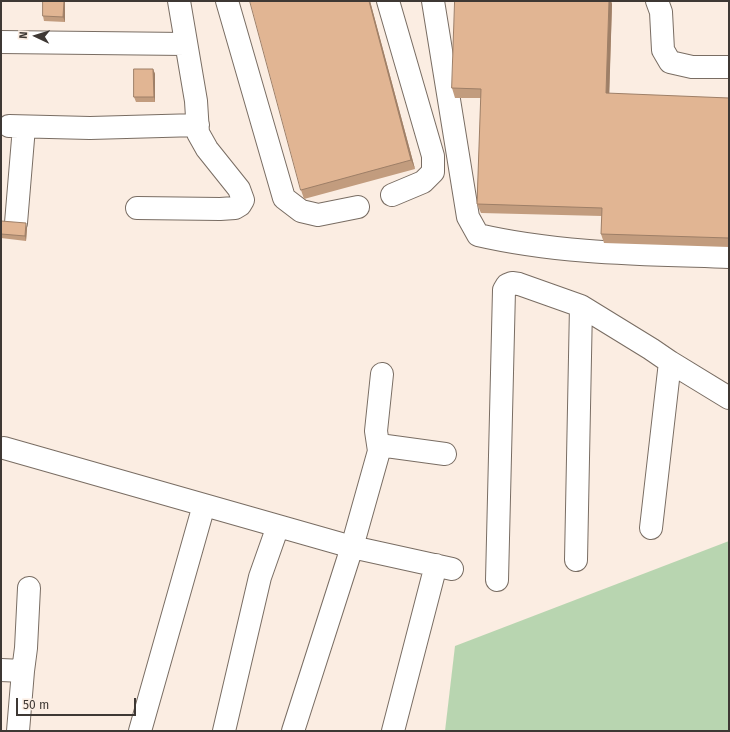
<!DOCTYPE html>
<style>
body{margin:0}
#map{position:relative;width:730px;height:732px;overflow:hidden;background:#fbede2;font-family:"Fira Sans",sans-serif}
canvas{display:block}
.frame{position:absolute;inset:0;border:2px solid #3e3834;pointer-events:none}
.north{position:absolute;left:16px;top:16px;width:40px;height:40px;-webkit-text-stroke:3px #fbede2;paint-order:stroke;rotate:274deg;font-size:11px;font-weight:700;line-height:16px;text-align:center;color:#3e3834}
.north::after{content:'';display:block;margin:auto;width:14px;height:18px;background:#3e3834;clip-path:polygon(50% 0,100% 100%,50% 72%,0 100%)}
.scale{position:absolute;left:16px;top:698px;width:120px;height:18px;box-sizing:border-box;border:2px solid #3e3834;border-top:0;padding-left:5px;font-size:12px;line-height:14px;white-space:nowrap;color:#3e3834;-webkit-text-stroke:3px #fbede2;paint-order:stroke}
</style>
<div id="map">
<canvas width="730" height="732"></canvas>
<div class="frame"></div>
<div class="north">N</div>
<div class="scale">50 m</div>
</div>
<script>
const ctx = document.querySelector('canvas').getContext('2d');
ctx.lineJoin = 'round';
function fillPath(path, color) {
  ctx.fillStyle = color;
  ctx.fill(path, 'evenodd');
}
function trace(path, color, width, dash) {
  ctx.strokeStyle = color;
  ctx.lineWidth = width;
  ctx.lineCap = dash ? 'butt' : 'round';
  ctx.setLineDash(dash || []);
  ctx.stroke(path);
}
fillPath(new Path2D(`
 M729,541V731H445L455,646Z`), '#b8d5b0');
const minor = new Path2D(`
 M227,1L284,198L301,211L318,215L358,207
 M388,1L433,156V172L423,182L392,195
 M433,1L468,217L478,235C560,254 645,254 729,257
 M657,1L661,12L663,50L670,62L692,67H729
 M1,42L185,44
 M9,126L90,128L198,125
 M137,208L220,209L235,208L240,205L243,200L239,189L207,149L198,133L196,101L179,1
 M16,223L24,127
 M670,362L729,398
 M382,374L376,431L379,451L352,547L452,569
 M379,445L445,454
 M4,448L352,547L293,731
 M576,560L581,306L651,349L670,362L651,528
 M497,580L504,290L507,285L512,283L519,284L581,306
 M1,670L23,671L26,648L29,588
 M18,731L23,671
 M140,731L204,505
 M224,731L260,577L278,526
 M393,731L436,565`);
trace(minor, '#796d63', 24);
trace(minor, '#fff', 22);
fillPath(new Path2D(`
 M65,1V22L44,21L43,16Z
 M370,1L415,169L304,199L301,190Z
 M455,1H611L612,4L609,94L729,98V247L604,243L601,234L602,216L481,213L477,204L481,98H455L452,88Z
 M153,69L155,74V102H136L134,97Z
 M1,221L27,228L26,241L1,238Z`), '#c29c7e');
fillPath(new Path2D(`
 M64,1H65V22L63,17Z
 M369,1H370L415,169L411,160Z
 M609,1H611L612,4L609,103L606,93Z
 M153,69L155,74V102L154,97Z
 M26,223L27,228L26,241L25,236Z`), '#9e7f67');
const building = new Path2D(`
 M43,1H64L63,17L43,16Z
 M250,1H369L411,160L301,190Z
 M455,1H609L606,93L729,98V238L601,234L602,208L477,204L481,89L452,88Z
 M134,69H153L154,97H134Z
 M1,221L26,223L25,236L1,234Z`);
fillPath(building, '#e1b593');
trace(building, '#9e7f67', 1);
</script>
